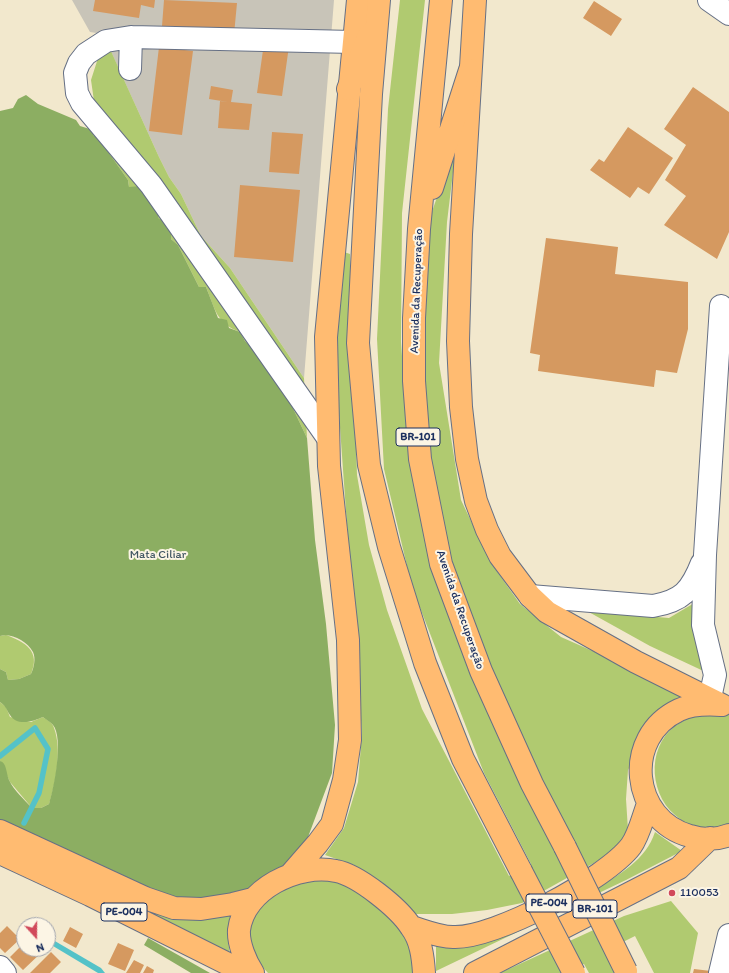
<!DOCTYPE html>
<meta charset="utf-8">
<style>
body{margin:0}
#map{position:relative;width:729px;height:973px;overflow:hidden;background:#f2e8cd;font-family:Itim,sans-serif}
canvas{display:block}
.north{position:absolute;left:16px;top:917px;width:40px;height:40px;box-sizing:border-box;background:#fcf5e5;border:1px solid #a2a6af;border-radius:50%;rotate:159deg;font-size:11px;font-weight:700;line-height:16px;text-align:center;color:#1b2f5e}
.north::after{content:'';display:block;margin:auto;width:14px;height:18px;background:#d1495b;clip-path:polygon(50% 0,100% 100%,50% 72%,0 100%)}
</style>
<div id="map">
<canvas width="729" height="973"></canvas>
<div class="north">N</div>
</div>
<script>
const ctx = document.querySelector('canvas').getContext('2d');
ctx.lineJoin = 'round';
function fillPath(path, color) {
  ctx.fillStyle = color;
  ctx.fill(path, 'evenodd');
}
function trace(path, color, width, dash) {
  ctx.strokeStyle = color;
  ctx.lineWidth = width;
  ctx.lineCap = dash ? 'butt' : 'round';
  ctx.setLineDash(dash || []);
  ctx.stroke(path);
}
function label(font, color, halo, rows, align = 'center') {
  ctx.font = font + ' Itim,sans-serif';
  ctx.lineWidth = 4;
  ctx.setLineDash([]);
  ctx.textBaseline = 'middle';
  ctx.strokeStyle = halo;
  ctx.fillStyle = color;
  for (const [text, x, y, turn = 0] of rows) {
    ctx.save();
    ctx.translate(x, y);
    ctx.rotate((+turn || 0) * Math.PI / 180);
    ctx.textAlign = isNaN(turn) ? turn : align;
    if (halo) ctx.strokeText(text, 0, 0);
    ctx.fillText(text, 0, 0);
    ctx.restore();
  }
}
fillPath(new Path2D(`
 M72,0H334L304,378L230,268L201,236L181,194L169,177L159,157L103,34L90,32Z`), '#c8c4b8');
fillPath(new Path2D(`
 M400,0H425L402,213L401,342L409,454L440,586L516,725L460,592L443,538L428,445L422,365L425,232L457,139L447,222L439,363L461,500L491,563L520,604L561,637L703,700L642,743L628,770L626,799L628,830L620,846L601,859L522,903L487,910L452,914H414L393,900L354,865L325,855L344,828L358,782L362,734L335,358L341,251L350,254L357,475L369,545L387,610L422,709L509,876L531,864L484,773L412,587L384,469L377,339L388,109Z
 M110,49L159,157L169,177L181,194L201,236L230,268L304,378L307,438L273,366L245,341L240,332C216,323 215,309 206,287H199L178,245L171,239V232L159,219L156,205L141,187H129L128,180L97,136L93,135V130L87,127L97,122L91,80L99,55Z
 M696,602L712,675L650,646L587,611L669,618Z
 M6,635C25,642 41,651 31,674L19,679L8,680L6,672L0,669V636Z
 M0,702L6,707L10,717L31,722L43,717C47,720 53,723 54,728C62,749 56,783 49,804L41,808H32L10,782L0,761Z
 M716,712L729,715V827C720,828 710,830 702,829C692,828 682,821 675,815C647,791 647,741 681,722C693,715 704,714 716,712Z
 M655,832L682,851L626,880L436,971V945L595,889C619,875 646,860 655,832Z
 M323,878L342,881L361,891L408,932L416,973H268L250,953L247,920L255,906L296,881Z
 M671,901L698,933L690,973H654L635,936L609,949L621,973H589L584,964L561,973H500L624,916Z
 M146,910H236L228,940L230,955Z`), '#b0ca70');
fillPath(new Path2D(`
 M26,95L38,104L76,120L80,126L93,130V135L97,136L128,180L129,187L141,186L156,205L159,219L166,220V227L171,232V239L178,245L199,287H206L218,318L227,320L229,328L240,332L245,341L273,366L307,438L315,540L326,624L335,725L332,773L308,837L277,875L251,893L206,902L166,901L0,824V761C7,763 6,773 9,780C14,791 24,799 32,808H41L49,804C54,788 64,738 53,725C51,722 46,720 43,717C34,721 17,727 10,715C6,709 6,706 0,702V669L6,672L8,680L19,679L31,674C34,668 36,658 33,652C27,641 11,633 0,636V111L13,108L18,99Z
 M148,938L210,973H191L144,945Z`), '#8cae62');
fillPath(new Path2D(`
 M48,937L101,968L105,973H98L48,943Z`), '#54c2c8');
trace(new Path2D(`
 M0,756L35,728L48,749L39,793L24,823`), '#54c2c8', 5.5);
fillPath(new Path2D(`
 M95,0H155L154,8L141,5L139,18L93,11Z
 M164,0L237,3L233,45L161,39Z
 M594,1L622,19L611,36L583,18Z
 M264,43L289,46L282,96L257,93Z
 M159,47L193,51L182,135L149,131Z
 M211,86L233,90L231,102L252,104L249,130L218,128L220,101L228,102L209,99Z
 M693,87L729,112V232L717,259L664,225L686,196L665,180L686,145L664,129Z
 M628,127L673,158L649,194L638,187L630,198L590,170L599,159L604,162Z
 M272,132L303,134L299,174L269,172Z
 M240,185L300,190L293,262L234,257Z
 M546,238L618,247L615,274L688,282V329L677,373L656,370L654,387L538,371L540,355L530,353Z
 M7,926L20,939L5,953L0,948V933Z
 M70,927L83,934L76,948L63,941Z
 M24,943V949H40L43,951L23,970L10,957Z
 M118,943L134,950L125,971L108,964Z
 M51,952L61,962L50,973H30Z
 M134,960L144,965L140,973H126Z
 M147,966L154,970L153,973H143Z
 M694,969L711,971V973H693Z`), '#d59960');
const minor = new Path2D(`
 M709,0L729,14
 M131,37L353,42
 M130,69L131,37L106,41L86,54L79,63L75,73L77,93L82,103L151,185L328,438
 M530,596L653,606C682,601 691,591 702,563
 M710,698L715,675L703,625L705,555L721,306
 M0,967L5,973
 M720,973L729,935`);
const major = new Path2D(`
 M475,0L461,234L458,341L461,407L467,459L476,501L487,530L500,556L530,596L547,612L636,662L722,705
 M721,705C706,704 692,704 679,710C622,737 631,820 690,836C702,840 717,840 729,835
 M0,831L145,898L174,908L201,909L233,904L253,899
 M0,853L90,895L246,973
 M291,874L318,843L332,824L344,780L350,740L348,640L329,466L326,337L358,0
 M412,927C425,931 439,937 453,937C494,939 606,879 631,846C639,835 643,817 648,804
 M253,973C246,962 238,944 239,930C244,889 298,863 336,871C358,875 399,908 411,927C421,940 423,957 424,973
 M475,973L679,868L710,838`);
const highway = new Path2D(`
 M379,0L371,94L358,343L369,465L389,547L425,663L463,759L521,871
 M441,0L419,229L414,318V381L420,459L441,564L481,671L532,784L565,847
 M348,89L369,35
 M432,188L470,70`);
trace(minor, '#667085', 24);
trace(major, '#667085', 24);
trace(highway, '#667085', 24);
trace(minor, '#fff', 22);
trace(major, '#ffbb71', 22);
trace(highway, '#ffbb71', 22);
const highwayBridge = new Path2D(`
 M565,847L626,971
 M521,871L574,973`);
trace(highwayBridge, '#667085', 24, []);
trace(highwayBridge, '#ffbb71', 22);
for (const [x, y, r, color] of [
 [672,893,4,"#d1495b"]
]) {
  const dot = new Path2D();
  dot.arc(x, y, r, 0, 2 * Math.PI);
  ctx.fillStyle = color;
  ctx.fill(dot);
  trace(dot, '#fcf5e5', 1.5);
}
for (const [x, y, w] of [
 [418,437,44],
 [549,903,46],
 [595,909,44],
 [124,912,46]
]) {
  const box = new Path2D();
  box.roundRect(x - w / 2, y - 9, w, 18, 3);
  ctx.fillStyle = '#fcf5e5';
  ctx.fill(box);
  trace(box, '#1b2f5e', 1);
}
label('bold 11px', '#1b2f5e', null, [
 ["BR-101",418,437],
 ["PE-004",549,903],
 ["BR-101",595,909],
 ["PE-004",124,912]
]);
label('12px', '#1b2f5e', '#fcf5e5', [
 ["Avenida da Recuperação",417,291,-88],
 ["Avenida da Recuperação",460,610,71]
]);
label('12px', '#405662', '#fcf5e5', [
 ["Mata Ciliar",158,555]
]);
label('12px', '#1b2f5e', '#fcf5e5', [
 ["110053",680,893]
], 'left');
</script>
